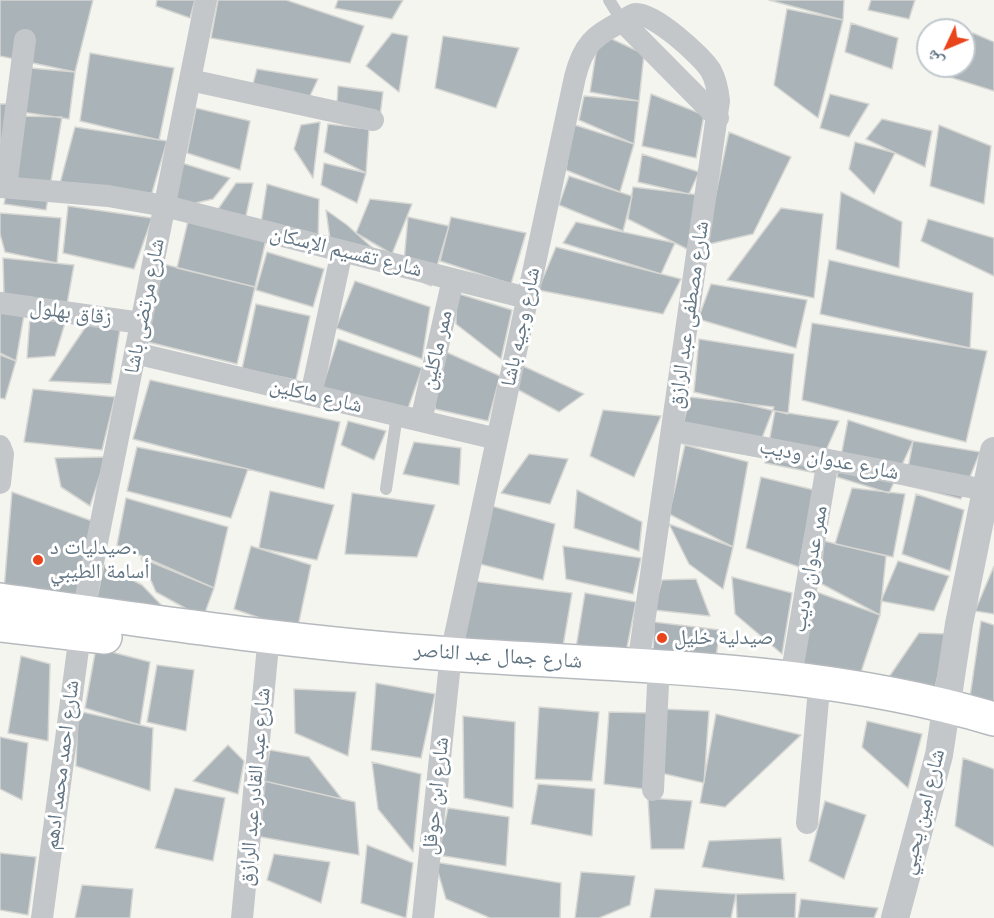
<!DOCTYPE html>
<meta charset="utf-8">
<style>
body{margin:0}
#map{position:relative;width:994px;height:918px;overflow:hidden;background:#f5f5f0;font-family:"Open Sans","Noto Naskh Arabic",sans-serif}
canvas{display:block}
.north{position:absolute;left:916px;top:18px;width:60px;height:60px;box-sizing:border-box;background:#fff;border:2px solid #c0c8cd;border-radius:50%;rotate:226deg;font-size:16px;font-weight:700;line-height:24px;text-align:center;color:#627583}
.north::after{content:'';display:block;margin:auto;width:21px;height:27px;background:#e9441c;clip-path:polygon(50% 0,100% 100%,50% 72%,0 100%)}
</style>
<div id="map">
<canvas width="994" height="918"></canvas>
<div class="north">ش</div>
</div>
<script>
const ctx = document.querySelector('canvas').getContext('2d');
ctx.lineJoin = 'round';
function fillPath(path, color) {
  ctx.fillStyle = color;
  ctx.fill(path, 'evenodd');
}
function trace(path, color, width, dash) {
  ctx.strokeStyle = color;
  ctx.lineWidth = width;
  ctx.lineCap = dash ? 'butt' : 'round';
  ctx.setLineDash(dash || []);
  ctx.stroke(path);
}
function label(font, color, halo, rows, align = 'center') {
  ctx.font = font + ' "Open Sans","Noto Naskh Arabic",sans-serif';
  ctx.lineWidth = 6;
  ctx.setLineDash([]);
  ctx.textBaseline = 'middle';
  ctx.strokeStyle = halo;
  ctx.fillStyle = color;
  for (const [text, x, y, turn = 0] of rows) {
    ctx.save();
    ctx.translate(x, y);
    ctx.rotate((+turn || 0) * Math.PI / 180);
    ctx.textAlign = isNaN(turn) ? turn : align;
    if (halo) ctx.strokeText(text, 0, 0);
    ctx.fillText(text, 0, 0);
    ctx.restore();
  }
}
const building = new Path2D(`
 M0,0H93L75,72L0,56Z
 M157,0H195L190,18L156,6Z
 M218,0H286L364,26L350,63L211,38Z
 M338,0H403L392,19L335,8Z
 M769,0H844L843,20Z
 M871,0H915L909,19L868,10Z
 M787,9L843,20L818,118L774,85Z
 M851,23L898,38L892,69L845,52Z
 M392,33L408,36L399,92L366,66Z
 M599,33L644,54L639,101L590,92Z
 M973,33L994,42V91L940,74L947,66H964V44Z
 M443,36L519,48L496,108L435,88Z
 M90,53L174,68L159,140L80,121Z
 M30,68L75,72L69,119L15,111Z
 M257,69L318,79L308,100L253,84Z
 M338,86L383,92L380,116L337,103Z
 M651,94L704,115L696,158L642,146Z
 M830,94L869,104L849,137L820,128Z
 M584,96L639,101L634,144L579,120Z
 M0,104H7L0,164Z
 M196,108L250,121L240,170L187,153Z
 M22,116L62,117L46,210L4,204Z
 M882,119L932,131L925,167L866,139Z
 M320,122L313,178L294,149L301,125Z
 M328,124L369,129L366,173L324,152Z
 M572,124L634,144L620,192L566,170Z
 M939,125L991,146L984,204L930,186Z
 M75,127L167,141L149,203L59,187Z
 M729,132L791,157L753,234L705,245Z
 M855,142L895,153L874,194L849,169Z
 M642,154L699,172L689,194L638,182Z
 M182,163L230,178L213,199L173,208Z
 M324,163L366,173L357,203L321,185Z
 M569,176L632,196L623,231L559,205Z
 M236,183H253L244,225L212,218Z
 M267,184L319,199L318,244L260,230Z
 M633,187L700,195L689,250L628,219Z
 M841,192L902,222L899,268L836,249Z
 M370,199L412,204L392,254L356,233Z
 M68,206L152,218L134,269L63,253Z
 M781,208L823,214L814,298L727,280Z
 M326,210L347,225L376,251L330,239Z
 M0,213L61,218L57,263L5,252L0,234Z
 M408,217L449,226L431,286L403,273Z
 M451,217L526,233L511,284L440,261Z
 M928,219L994,238V276L921,241Z
 M188,221L266,240L255,287L177,268Z
 M576,222L675,243L661,274L563,243Z
 M556,247L681,279L663,314L538,290Z
 M267,252L324,269L313,307L256,290Z
 M3,258L74,265L67,304L4,295Z
 M829,260L973,293L970,348L820,314Z
 M159,263L255,287L237,364L140,340Z
 M355,281L430,307L422,359L336,328Z
 M711,284L807,300L796,348L698,319Z
 M456,293L512,310L501,359L456,324Z
 M256,304L310,316L296,380L242,369Z
 M0,312L24,315L16,361L0,353Z
 M30,317L65,323L55,356L27,358Z
 M89,322L121,323L111,384L49,381Z
 M812,323L987,351L966,442L802,400Z
 M338,339L422,368L405,417L322,388Z
 M699,339L794,354L788,414L694,392Z
 M437,348L500,376L488,421L435,409Z
 M0,355L16,361L5,399L0,398Z
 M523,366L584,394L559,412L515,388Z
 M150,380L340,422L324,489L133,439Z
 M33,389L115,397L102,450L24,442Z
 M690,397L774,407L755,456L678,443Z
 M603,410L661,416L634,477L590,456Z
 M775,411L839,421L816,473L765,463Z
 M848,420L913,441L889,493L837,477Z
 M348,421L386,431L374,460L341,445Z
 M913,441L980,452L961,499L905,485Z
 M414,442L461,448L459,485L403,474Z
 M685,445L748,462L733,547L669,514Z
 M137,447L248,469L231,518L127,491Z
 M529,454L568,459L550,504L501,493Z
 M106,457L90,506L61,487L55,458Z
 M761,477L814,490L799,567L746,548Z
 M852,488L905,494L893,557L835,544Z
 M577,490L642,522L639,551L574,528Z
 M270,491L334,505L317,560L259,548Z
 M12,492L92,521L79,604L4,590Z
 M352,493L435,505L417,557L345,554Z
 M916,494L964,510L950,571L902,554Z
 M126,498L228,527L214,588L117,545Z
 M488,505L555,524L543,580L476,563Z
 M669,524L733,547L723,589L689,564Z
 M824,541L886,556L880,615L820,583Z
 M251,546L311,565L297,631L234,609Z
 M563,546L641,558L633,594L566,579Z
 M141,558L214,588L203,618L156,592Z
 M898,561L949,576L934,611L881,601Z
 M104,565L142,585L168,612L96,602Z
 M994,566V614L975,611Z
 M732,577L792,593L782,654L735,614Z
 M696,579L710,616L654,610L662,580Z
 M472,581L572,593L562,652L461,645Z
 M814,591L880,615L860,675L799,667Z
 M585,593L636,602L626,652L576,648Z
 M981,621L994,625V704L970,697Z
 M654,622L720,630L714,670L653,658Z
 M919,633L948,634L934,692L887,680Z
 M96,648L150,662L140,725L85,708Z
 M21,656L50,664L48,741L8,733Z
 M157,665L194,670L186,731L147,722Z
 M376,683L435,694L421,758L371,750Z
 M294,689L356,692L348,756L295,733Z
 M539,707L599,712L592,781L535,779Z
 M662,709L709,711L704,783L661,773Z
 M78,711L153,728L150,791L76,766Z
 M609,712L651,713L653,790L604,784Z
 M716,714L801,735L725,807L700,803Z
 M463,716L515,722L513,808L464,798Z
 M867,721L922,734L908,788L862,747Z
 M0,737L28,743L22,800L0,789Z
 M228,745L244,761L238,794L193,781Z
 M270,750L309,757L342,799L264,781Z
 M963,758L994,769V847L955,826Z
 M372,762L421,774L413,852L378,809Z
 M264,781L355,802L359,855L256,836Z
 M538,784L595,789L592,836L531,824Z
 M175,788L225,798L213,861L155,848Z
 M648,798L692,801L684,849H651Z
 M825,801L866,815L844,879L809,861Z
 M448,808L509,817L506,866L438,855Z
 M781,838L784,880L702,867L709,841Z
 M367,845L413,863L406,918L361,903Z
 M0,853L36,857L28,915L0,910Z
 M274,854L330,862L321,903L267,880Z
 M435,862L561,883L560,918H490L446,899Z
 M581,872L635,876L630,905L599,918H575Z
 M82,885L133,889L130,918H75Z
 M655,889L736,894L731,918H650Z
 M796,893L795,918H737L736,894Z
 M801,899L878,908L874,918H798Z`);
fillPath(building, '#aab3b7');
trace(building, '#d6d6d3', 1.5);
const primary = new Path2D(`
 M0,600C149,621 300,644 450,654C632,667 817,666 994,719
 M0,625L105,637`);
trace(primary, '#b6babe', 36);
trace(new Path2D(`
 M609,0L622,21
 M386,489L397,415`), '#c4c7ca', 12);
trace(new Path2D(`
 M622,21L718,118
 M190,80L373,120
 M0,187L108,196L165,206L527,298
 M6,187L25,40
 M0,303L141,323
 M135,353L497,439
 M311,395L342,251
 M421,421L453,279
 M672,430L985,490
 M0,446L3,454L0,483
 M791,677L828,460
 M653,790L658,684
 M807,823L818,700
 M42,918L83,612L206,0
 M242,918L267,656
 M423,918L451,654L575,77C583,45 594,35 623,21C626,19 631,15 635,14C652,11 702,56 711,71C716,80 718,91 719,101L638,665`), '#c4c7ca', 22);
trace(new Path2D(`
 M895,918L939,755L959,624L994,451`), '#c4c7ca', 28);
trace(primary, '#fff', 33);
for (const [x, y, r, color] of [
 [38,560,6,"#e9441c"],
 [662,638,6,"#e9441c"]
]) {
  const dot = new Path2D();
  dot.arc(x, y, r, 0, 2 * Math.PI);
  ctx.fillStyle = color;
  ctx.fill(dot);
  trace(dot, '#fff', 2);
}
label('21px', '#627583', '#fff', [
 ["شارع تقسيم الإسكان",346,252,14],
 ["شارع مرتضى باشا",145,306,-79],
 ["زقاق بهلول",71,313,8],
 ["شارع مصطفى عبد الرازق",689,315,-82],
 ["شارع وجيه باشا",521,327,-78],
 ["ممر ماكلين",437,350,-77],
 ["شارع ماكلين",316,396,13],
 ["شارع عدوان وديب",829,460,11],
 ["ممر عدوان وديب",810,569,-80],
 ["شارع جمال عبد الناصر",498,656,4],
 ["شارع احمد محمد ادهم",62,765,-83],
 ["شارع عبد القادر عبد الرازق",255,787,-85],
 ["شارع ابن حوقل",436,796,-84],
 ["شارع امين يحيي",923,812,-76]
]);
label('21px', '#627583', '#fff', [
 ["صيدليات د.",50,548],
 ["أسامة الطيبي",50,572],
 ["صيدلية خليل",674,638]
], 'left');
</script>
